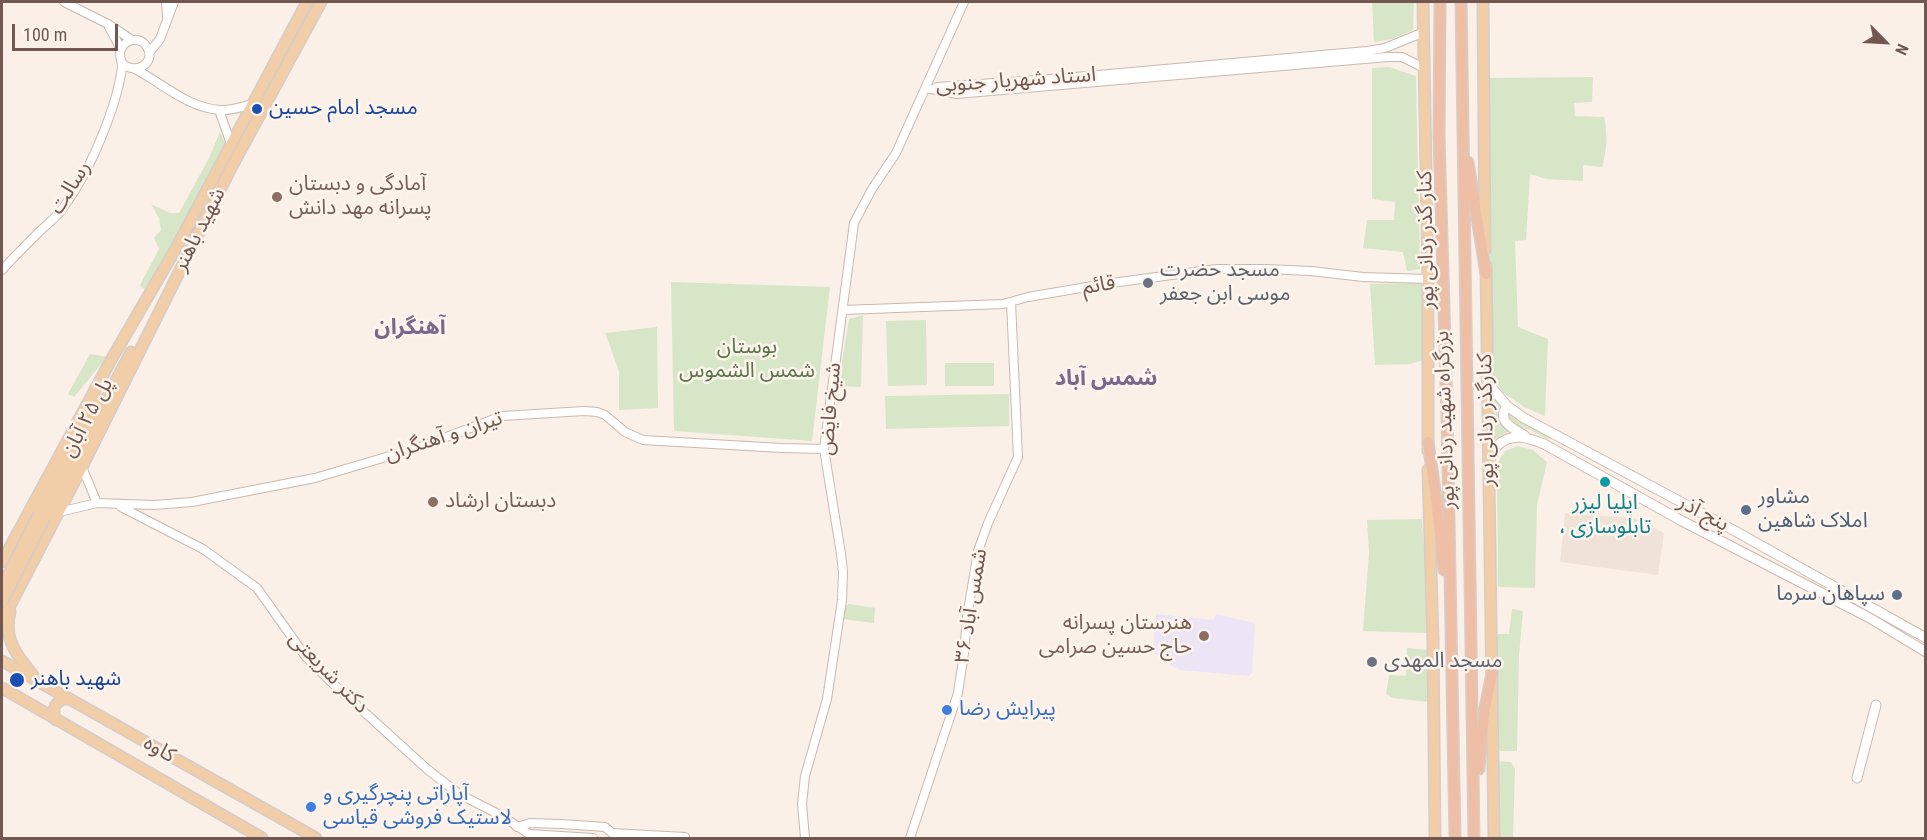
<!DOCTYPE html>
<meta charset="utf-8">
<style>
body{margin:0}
#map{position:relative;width:1927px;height:840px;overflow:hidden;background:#faf0e7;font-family:"Roboto Condensed",sans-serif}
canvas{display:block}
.frame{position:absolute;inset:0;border:3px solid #71574f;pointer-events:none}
.north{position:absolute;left:1855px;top:12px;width:60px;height:60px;-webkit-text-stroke:4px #fdf5ed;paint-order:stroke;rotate:114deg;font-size:16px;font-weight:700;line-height:24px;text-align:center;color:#71574f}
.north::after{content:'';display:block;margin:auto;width:21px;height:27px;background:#71574f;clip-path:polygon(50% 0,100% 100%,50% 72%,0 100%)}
.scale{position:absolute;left:12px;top:24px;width:106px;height:27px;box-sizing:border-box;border:3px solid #71574f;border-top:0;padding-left:8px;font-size:18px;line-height:21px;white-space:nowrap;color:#71574f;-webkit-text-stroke:4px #fdf5ed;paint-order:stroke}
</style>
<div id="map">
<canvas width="1927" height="840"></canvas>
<div class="frame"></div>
<div class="north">N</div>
<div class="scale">100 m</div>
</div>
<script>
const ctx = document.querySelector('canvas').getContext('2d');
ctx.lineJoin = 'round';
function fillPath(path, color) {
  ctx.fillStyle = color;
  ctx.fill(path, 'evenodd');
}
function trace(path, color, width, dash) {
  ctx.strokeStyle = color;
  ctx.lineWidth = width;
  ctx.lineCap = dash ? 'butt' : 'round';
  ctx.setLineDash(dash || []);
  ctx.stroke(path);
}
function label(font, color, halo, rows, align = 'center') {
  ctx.font = font + ' "Roboto Condensed","Noto Sans Arabic",sans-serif';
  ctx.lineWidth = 5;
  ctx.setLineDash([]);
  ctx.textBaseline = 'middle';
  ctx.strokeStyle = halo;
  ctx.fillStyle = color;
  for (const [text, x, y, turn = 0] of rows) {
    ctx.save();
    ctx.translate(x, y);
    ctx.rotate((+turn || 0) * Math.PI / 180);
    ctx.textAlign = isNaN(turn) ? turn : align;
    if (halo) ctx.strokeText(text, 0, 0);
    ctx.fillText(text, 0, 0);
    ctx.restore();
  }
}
fillPath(new Path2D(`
 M1565,513L1634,518L1664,533L1658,575L1560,562Z`), '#f1e2d7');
fillPath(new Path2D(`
 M1156,614L1214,620L1216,614L1255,623L1252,673L1249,676L1180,670L1172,666L1154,653L1153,650Z`), '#ede4f6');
fillPath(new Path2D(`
 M1372,2H1414L1413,30L1392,39L1374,42Z
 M1389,67L1416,76L1420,269L1407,271L1403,252L1363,248L1367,220H1394L1395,202L1372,199V68Z
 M1593,77L1592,102L1574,103L1575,116L1604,117C1608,135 1607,149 1602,167L1583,165V181L1546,179L1530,174L1526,240L1515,241L1518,327L1548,339L1545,416L1524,407L1501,391L1491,370L1489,78Z
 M220,132L226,144L147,292L140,285L159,249L154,238L161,230L159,218L151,204L170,213H179L209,158Z
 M671,282L830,287L812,441L674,431Z
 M1424,283L1423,360L1410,364L1375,365L1370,284Z
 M863,315L861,387L838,386L849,319Z
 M926,320L927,385L888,386L886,321Z
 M657,327L658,408L619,410V371L605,333Z
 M90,354L107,357L74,397L68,394Z
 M945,363H994V386H945Z
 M1009,394V426L886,429L885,396Z
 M1491,394L1501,407L1512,415L1550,435V439C1542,438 1536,432 1528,429C1513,426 1502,434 1494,444Z
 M1518,446L1533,450L1547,462L1537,505L1535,588L1498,587L1497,464L1505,451Z
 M1422,519L1426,577L1427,633L1363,631L1369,553L1367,520Z
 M849,604L875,608L874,623L842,619L843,607Z
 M1512,609L1523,611L1519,655L1517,751H1496L1495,634H1509Z
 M1407,648L1429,650V702L1393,698L1386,694L1389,675L1406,676Z
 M1496,761L1511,762L1515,769L1513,838H1498Z`), '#d7e6c7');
const tertiary = new Path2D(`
 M64,2L108,24L132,40
 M166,2L167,17
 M109,27L121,49
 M149,53L160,39L174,2
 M135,69C162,83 188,108 220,110C231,111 242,107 252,104
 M937,87L1064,78L1367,51L1385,48L1424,32
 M926,88L956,94L1388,57H1402L1424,68
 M219,110L231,144
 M2,270C13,258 25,246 37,234C44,227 53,220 60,212C83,182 101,142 113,106C117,93 121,80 122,66C122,60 118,55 121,49C126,38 141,37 147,47C157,63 135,76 122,63
 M843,310L1003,304L1028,297L1104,284L1217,269H1265L1311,271L1363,277L1428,279
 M82,467L97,503
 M121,507L203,549L257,588L306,657L330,681L427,769L459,794L502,816L529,834L593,838
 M59,512L97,503L154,505L192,502L315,478L420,447L502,416L584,411L597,412L605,415L625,432L643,440L782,448L824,449
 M517,827L530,823L561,824L605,827L612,833L685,837V838
 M805,838L802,804L805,776L827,699L842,600L843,572L841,554L824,449L854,223L872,189L896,153L964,2
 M910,838L958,693L964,653L967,617L978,551L988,523L1018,457L1011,302`);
const secondary = new Path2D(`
 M1487,382L1507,406L1524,418L1735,531L1926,638
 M1507,406C1496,422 1513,428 1525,436
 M1489,462C1491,457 1494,449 1498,445C1512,432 1529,438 1544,444L1682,521L1868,617L1926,652
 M1857,778L1876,705`);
const primary = new Path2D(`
 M1423,2L1428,279V451
 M1483,2L1485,250
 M1486,266L1494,838
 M1428,470L1433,642L1435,838
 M39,514L98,399
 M45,517L131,352
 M2,562L111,360L175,250L307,2
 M10,612C3,639 17,656 33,675
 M2,621L82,467L230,170L321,2
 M2,661L316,838
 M2,688L262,838
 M56,720C52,711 53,705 62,699H68`);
const trunk = new Path2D(`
 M1440,2L1439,136L1447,415L1455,838
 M1461,2L1474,838
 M1468,162L1486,274
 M1428,442L1436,498L1444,570
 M1479,769L1484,714L1492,673`);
trace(tertiary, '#cbb8af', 10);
trace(secondary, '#cfb9b0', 11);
trace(primary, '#d4cdca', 13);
trace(trunk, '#d4cdca', 13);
trace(tertiary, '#fff', 8);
trace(secondary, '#fff', 9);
trace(primary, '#f1cda8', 10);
trace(trunk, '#efbea7', 10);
const primaryBridge = new Path2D(`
 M2,587L39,514
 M2,602L45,517`);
trace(primaryBridge, '#d4cdca', 13, []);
trace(primaryBridge, '#f1cda8', 10);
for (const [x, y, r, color] of [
 [257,109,6,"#1a4fb4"],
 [277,197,6,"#8d6e63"],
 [1148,283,6,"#6b7280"],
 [1605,482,6,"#0f9aa8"],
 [433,502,6,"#8d6e63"],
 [1746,510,6,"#5c6f8a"],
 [1897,595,6,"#5c6f8a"],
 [1204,636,6,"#8d6e63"],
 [1372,662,6,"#6b7280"],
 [17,680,8,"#1a4fb4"],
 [947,710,6,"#3f7fe0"],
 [311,807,6,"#3f7fe0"]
]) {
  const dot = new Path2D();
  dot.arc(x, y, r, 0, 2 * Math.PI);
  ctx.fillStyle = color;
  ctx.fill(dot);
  trace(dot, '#fdf5ed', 2);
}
label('21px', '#71574f', '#fdf5ed', [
 ["استاد شهریار جنوبی",1016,81,-4],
 ["رسالت",71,188,-58],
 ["شهید باهنر",200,230,-63],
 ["کنار گذر ردانی پور",1427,240,-91],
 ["قائم",1099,286,-9],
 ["شیخ فایض",831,409,-85],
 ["پل ۲۵ آبان",88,418,-62],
 ["بزرگراه شهید ردانی پور",1446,420,-92],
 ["کنارگذر ردانی پور",1487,420,-91],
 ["تیران و آهنگران",444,437,-18],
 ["پنج آذر",1703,514,28],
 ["شمس آباد ۳۶",972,606,-81],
 ["دکتر شریعتی",328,673,46],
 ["کاوه",159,750,30]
]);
label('21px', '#164399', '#fdf5ed', [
 ["مسجد امام حسین",269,109],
 ["شهید باهنر",31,680]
], 'left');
label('21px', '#785e54', '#fdf5ed', [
 ["آمادگی و دبستان",289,185],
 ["پسرانه مهد دانش",289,209],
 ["دبستان ارشاد",445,502],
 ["هنرستان پسرانه",1192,624,"right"],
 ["حاج حسین صرامی",1192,648,"right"]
], 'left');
label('21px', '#5b616d', '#fdf5ed', [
 ["مسجد حضرت",1160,271],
 ["موسی ابن جعفر",1160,295],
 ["مسجد المهدی",1384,662]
], 'left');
label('21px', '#5b7548', '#fdf5ed', [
 ["بوستان",747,348],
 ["شمس الشموس",747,372]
]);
label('21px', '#4e5e75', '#fdf5ed', [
 ["مشاور",1758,498],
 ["املاک شاهین",1758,522],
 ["سپاهان سرما",1885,595,"right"]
], 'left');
label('21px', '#0d838f', '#fdf5ed', [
 ["ایلیا لیزر",1605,504],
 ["، تابلوسازی",1605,528]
]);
label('21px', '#366cbe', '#fdf5ed', [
 ["پیرایش رضا",959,710],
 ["آپاراتی پنچرگیری و",323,795],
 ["لاستیک فروشی قیاسی",323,819]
], 'left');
label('bold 22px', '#7b668c', '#fdf5ed', [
 ["آهنگران",410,328],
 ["شمس آباد",1106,379]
]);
</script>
